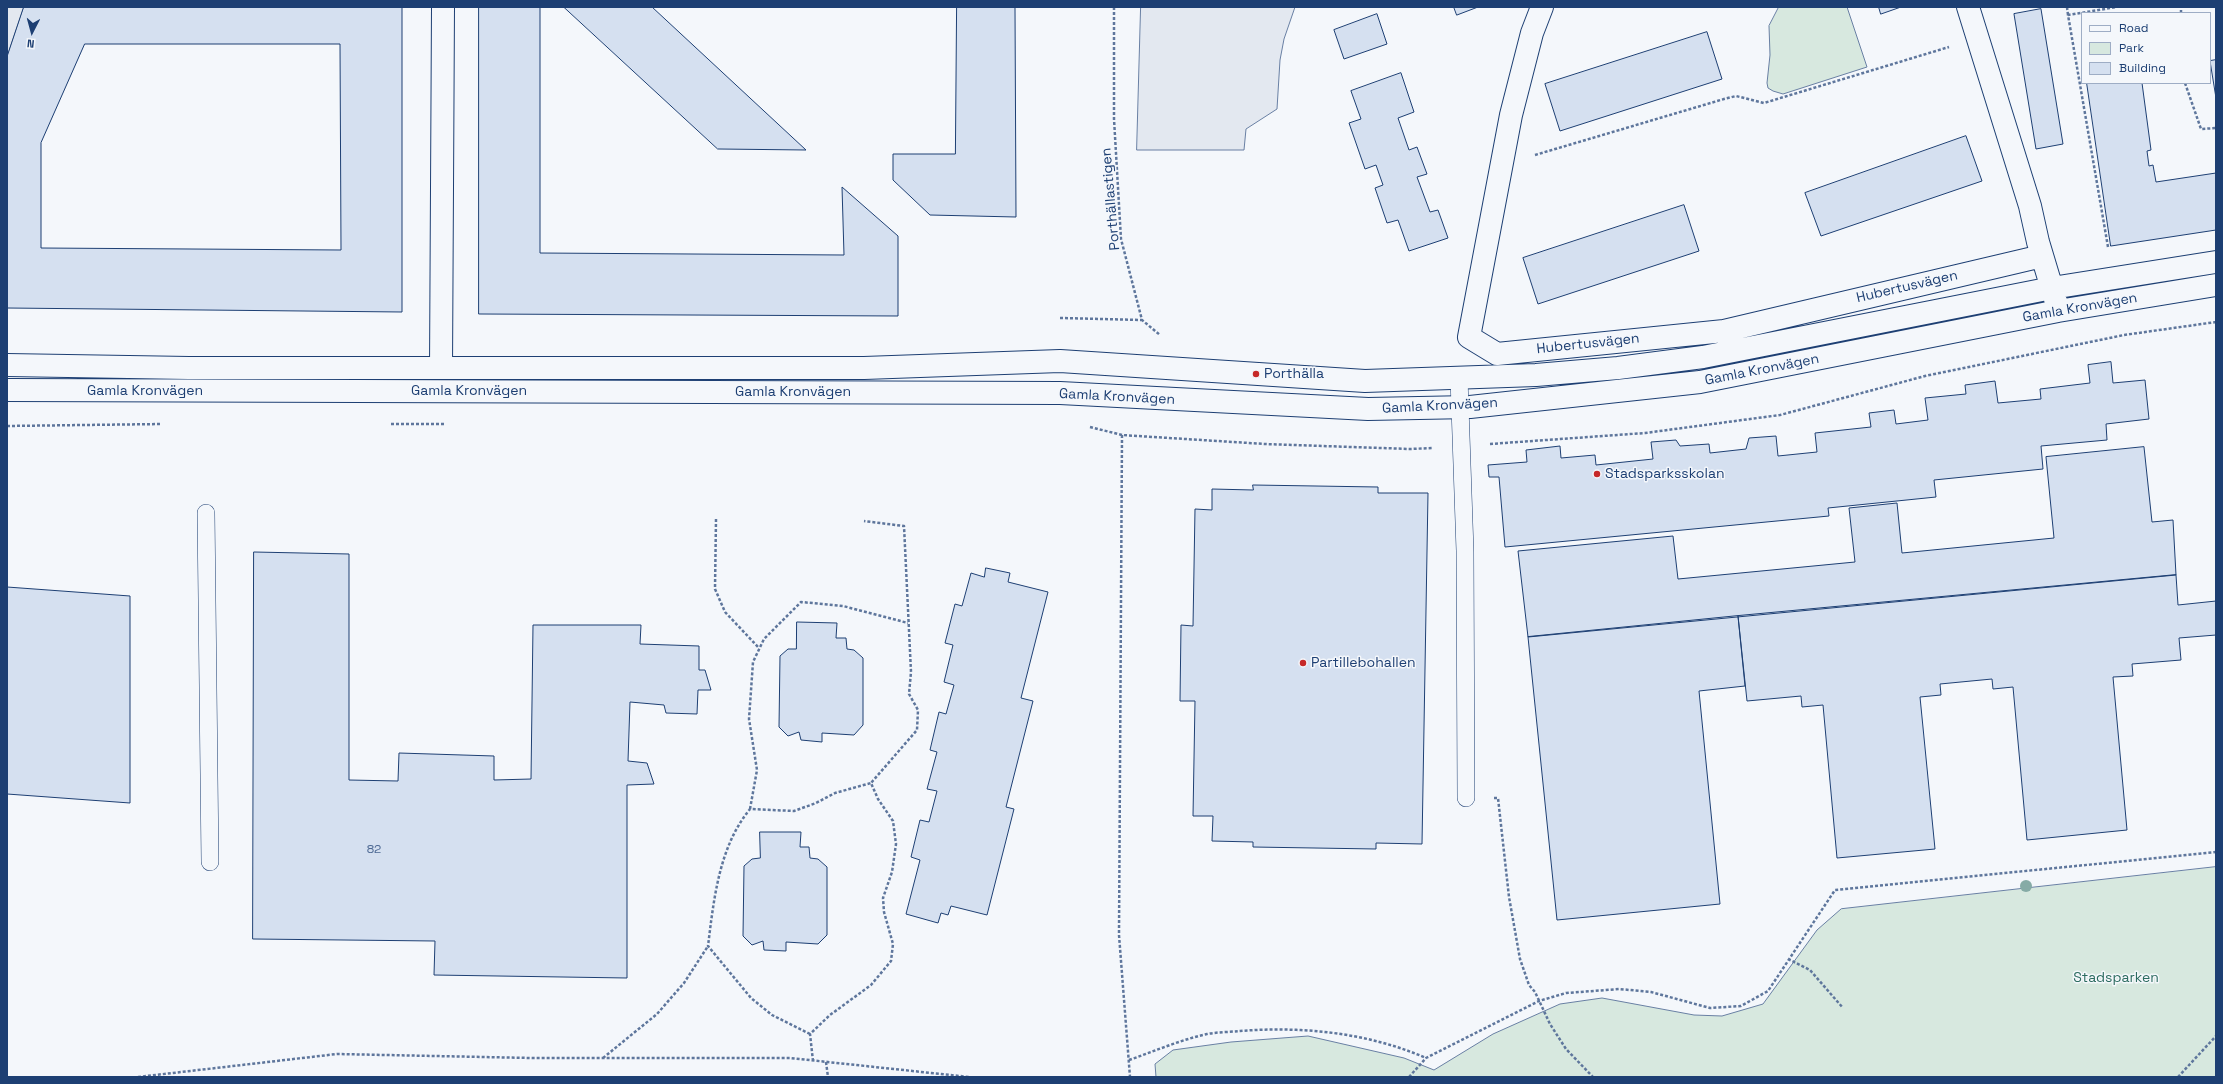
<!DOCTYPE html>
<meta charset="utf-8">
<style>
body{margin:0}
#map{position:relative;width:2223px;height:1084px;overflow:hidden;background:#f4f7fb;font-family:"Space Grotesk",sans-serif}
canvas{display:block}
.frame{position:absolute;inset:0;border:8px solid #1d3f73;pointer-events:none}
.legend{position:absolute;left:2081px;top:12px;width:130px;height:72px;box-sizing:border-box;background:#f4f7fb;border:1px solid #9eadc5;margin:0;padding:5px 7px;list-style:none;font-size:12px;color:#1d3f73}
.legend li{display:flex;align-items:center;gap:8px;height:20px}
.legend b{width:20px;border:1px solid #9eadc5}
.north{position:absolute;left:12px;top:12px;width:40px;height:40px;-webkit-text-stroke:3px #f4f7fb;paint-order:stroke;rotate:186deg;font-size:11px;font-weight:700;line-height:16px;text-align:center;color:#1d3f73}
.north::after{content:'';display:block;margin:auto;width:14px;height:18px;background:#1d3f73;clip-path:polygon(50% 0,100% 100%,50% 72%,0 100%)}
</style>
<div id="map">
<canvas width="2223" height="1084"></canvas>
<div class="frame"></div>
<ul class="legend">
<li><b style="height:5px;background:#f4f7fb"></b>Road</li>
<li><b style="height:11px;background:#d7e8df"></b>Park</li>
<li><b style="height:11px;background:#d5e0f0"></b>Building</li>
</ul>
<div class="north">N</div>
</div>
<script>
const ctx = document.querySelector('canvas').getContext('2d');
ctx.lineJoin = 'round';
function fillPath(path, color) {
  ctx.fillStyle = color;
  ctx.fill(path, 'evenodd');
}
function trace(path, color, width, dash) {
  ctx.strokeStyle = color;
  ctx.lineWidth = width;
  ctx.lineCap = dash ? 'butt' : 'round';
  ctx.setLineDash(dash || []);
  ctx.stroke(path);
}
function label(font, color, halo, rows, align = 'center') {
  ctx.font = font + ' "Space Grotesk",sans-serif';
  ctx.lineWidth = 3;
  ctx.setLineDash([]);
  ctx.textBaseline = 'middle';
  ctx.strokeStyle = halo;
  ctx.fillStyle = color;
  for (const [text, x, y, turn = 0] of rows) {
    ctx.save();
    ctx.translate(x, y);
    ctx.rotate((+turn || 0) * Math.PI / 180);
    ctx.textAlign = isNaN(turn) ? turn : align;
    if (halo) ctx.strokeText(text, 0, 0);
    ctx.fillText(text, 0, 0);
    ctx.restore();
  }
}
const green = new Path2D(`
 M1779,7H1847L1867,67L1783,94L1773,91L1768,88L1767,83L1770,55L1769,26Z
 M2216,867V1077H1156L1155,1064L1173,1050L1231,1042L1308,1036L1404,1058L1434,1070L1493,1034L1560,1004L1602,998L1694,1015L1722,1016L1763,1004L1817,930L1841,909Z`);
fillPath(green, '#d7e8df');
trace(green, '#687fa3', 1);
const parking = new Path2D(`
 M7,7H24L7,57Z
 M1141,7H1295L1284,39L1280,60L1277,109L1246,129L1244,150H1137Z`);
fillPath(parking, '#e3e8f0');
trace(parking, '#687fa3', 1);
const building = new Path2D(`
 M24,7H402V312L7,308V57ZM85,44H340L341,250L41,248V143Z
 M479,7H540V253L844,255L842,187L898,236V316L479,314Z
 M564,7H652L806,150L718,149Z
 M957,7H1015L1016,217L930,215L893,180V154H955Z
 M1454,7H1478L1457,15Z
 M1879,7H1901L1881,14Z
 M2041,9L2063,144L2036,149L2014,14Z
 M1377,14L1387,44L1344,59L1334,30Z
 M1707,32L1722,79L1560,131L1545,84Z
 M2216,60V98L2210,61Z
 M1401,73L1414,112L1398,118L1409,150L1417,147L1427,174L1417,177L1430,212L1438,210L1448,238L1409,251L1398,220L1387,223L1375,188L1383,185L1376,165L1365,169L1349,123L1361,119L1351,91Z
 M2087,83H2142L2151,150L2147,151L2149,166L2153,165L2156,182L2216,173V230L2111,246Z
 M1966,136L1982,181L1821,236L1805,193Z
 M1684,205L1699,251L1538,304L1523,258Z
 M2111,362L2113,383L2145,380L2149,419L2106,424L2107,440L2041,446L2043,469L1934,480L1936,497L1828,508L1829,516L1505,547L1499,477H1489L1488,465L1527,462L1526,450L1560,446L1561,458L1595,455L1596,465L1653,459L1651,442L1676,440L1680,446L1709,444L1710,453L1746,449L1749,438L1776,436L1778,456L1817,452L1815,433L1871,427L1869,413L1894,410L1896,424L1928,420L1925,398L1966,394L1965,385L1995,381L1998,403L2041,399L2040,389L2090,383L2088,365Z
 M2144,447L2152,522L2173,520L2176,575L1528,637L1518,551L1673,536L1678,579L1855,562L1849,508L1897,503L1902,553L2054,538L2046,457Z
 M1253,485L1378,487V493H1428L1422,844L1376,843V849L1253,847V842L1212,841L1213,816H1193L1195,701H1180L1181,625L1193,626L1195,509L1212,510V489L1253,490Z
 M254,552L349,554V780L398,781L399,753L494,756V780L531,779L533,625H641L640,644L699,646V670H705L711,690H698L697,714L666,713L664,705L630,702L628,761L647,763L654,784L627,785V978L434,975L435,941L253,939Z
 M986,568L1010,573L1008,582L1048,592L1021,698L1033,701L1006,807L1014,809L987,915L951,906L948,915L941,913L938,923L906,914L920,860L911,857L920,820L929,822L937,791L927,789L937,752L930,750L939,712L946,714L954,685L944,682L953,645L945,643L955,604L962,606L971,573L984,577Z
 M2176,575L2178,605L2216,601V635L2179,638L2181,660L2132,664L2133,676L2113,677L2127,830L2027,840L2013,687L1993,689L1992,679L1940,684L1941,695L1920,697L1935,849L1837,858L1823,705L1802,707L1801,696L1747,701L1738,616Z
 M7,587L130,596V803L7,794Z
 M1738,616L1745,686L1699,691L1720,904L1557,920L1528,637Z
 M797,622L837,623L836,638H846L847,649L854,650L863,658V725L854,735L822,733V742L801,740L799,732L788,736L779,727L780,656L788,649H796Z
 M760,832H801L800,847H809L810,858L818,859L827,867V935L818,944L786,942V951L764,950L763,941L752,945L743,936L744,866L752,859L760,858Z`);
fillPath(building, '#d5e0f0');
trace(building, '#1d3f73', 1);
const lane = new Path2D(`
 M1459,378L1465,551L1466,798
 M206,513L210,862`);
const street = new Path2D(`
 M1542,7L1532,33L1511,115L1469,337L1497,354L1724,331L2042,256
 M1968,7L2030,206L2038,242L2056,302
 M7,365L189,368H864L1060,361L1365,381L1536,375L1618,368L1703,357L2052,288L2216,262
 M441,368L443,7
 M7,390L1060,393L1368,409L1470,407L1700,382L2058,311L2216,285`);
trace(lane, '#1d3f73', 18);
trace(street, '#1d3f73', 24);
trace(new Path2D(`
 M1114,7V119L1121,239L1142,320L1160,335
 M2067,7L2068,15
 M2181,13V7
 M2185,83L2201,129L2216,128
 M1535,155L1724,99L1736,96L1764,103L1949,47
 M2108,247L2068,15L2117,7
 M1060,318L1142,320
 M391,424H446
 M7,426L162,424
 M1090,427L1122,435L1265,444L1410,449L1433,448
 M1122,435L1119,935L1130,1077
 M1490,444L1645,433L1780,415L1925,376L2124,335L2216,322
 M716,519L715,589L725,612L759,648
 M1494,798H1498L1509,897L1520,959L1529,985L1535,992L1550,1024L1566,1049L1593,1077
 M750,809L757,770L749,719L753,662L764,639L801,602L843,606L908,623
 M1788,959L1810,970L1843,1008
 M810,1034L772,1015L751,998L708,946C714,898 719,847 750,809L794,811L816,803L835,793L871,783
 M603,1058L657,1014L684,983L708,946
 M1129,1060C1155,1051 1180,1040 1207,1034C1218,1032 1230,1032 1240,1031C1303,1026 1369,1033 1426,1058
 M813,1061L810,1034L830,1015L871,985L891,961L893,944L884,912L883,898L892,872L896,844L893,821L878,799L871,783L917,730L918,710L909,694L911,672L904,526L864,521
 M826,1062L828,1077
 M138,1077L337,1054L532,1058H790L969,1077
 M1409,1077L1426,1058L1539,1001L1566,993L1619,989L1651,992L1710,1008L1741,1006L1768,991L1835,890L2216,852
 M2178,1077L2216,1036`), '#5e769c', 2.5, [3, 2]);
trace(lane, '#f4f7fb', 17);
trace(street, '#f4f7fb', 22);
ctx.fillStyle = '#86aba6';
for (const [x, y] of [
 [2026,886]
]) {
  ctx.beginPath();
  ctx.arc(x, y, 6, 0, 2 * Math.PI);
  ctx.fill();
}
for (const [x, y, r, color] of [
 [1256,374,4,"#c62828"],
 [1597,474,4,"#c62828"],
 [1303,663,4,"#c62828"]
]) {
  const dot = new Path2D();
  dot.arc(x, y, r, 0, 2 * Math.PI);
  ctx.fillStyle = color;
  ctx.fill(dot);
  trace(dot, '#f4f7fb', 1.5);
}
label('12px', '#4b6792', null, [
 ["82",374,850]
]);
label('14px', '#1d3f73', '#f4f7fb', [
 ["Porthällastigen",1111,199,-95],
 ["Hubertusvägen",1907,287,-13],
 ["Gamla Kronvägen",2080,308,-10],
 ["Hubertusvägen",1588,344,-6],
 ["Gamla Kronvägen",1762,370,-11],
 ["Gamla Kronvägen",145,391],
 ["Gamla Kronvägen",469,391],
 ["Gamla Kronvägen",793,392],
 ["Gamla Kronvägen",1117,397,3],
 ["Gamla Kronvägen",1440,406,-3]
]);
label('14px', '#1d3f73', '#f4f7fb', [
 ["Porthälla",1264,374],
 ["Stadsparksskolan",1605,474],
 ["Partillebohallen",1311,663]
], 'left');
label('14px', '#2c6c60', '#f4f7fb', [
 ["Stadsparken",2116,978]
]);
</script>
